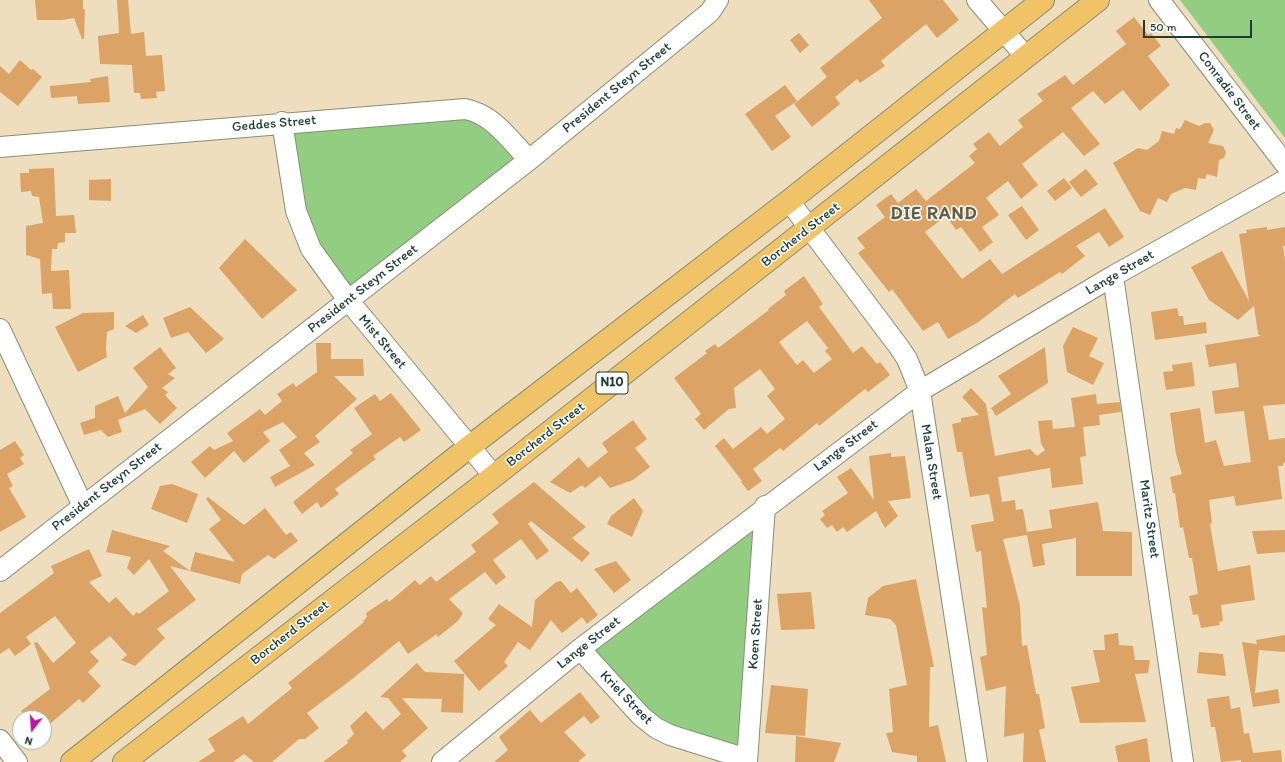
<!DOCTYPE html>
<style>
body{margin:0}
#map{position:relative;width:1285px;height:762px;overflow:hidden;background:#eedebd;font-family:Itim,sans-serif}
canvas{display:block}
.north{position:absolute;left:12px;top:710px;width:40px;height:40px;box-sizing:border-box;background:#fff;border:1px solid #a5b1ae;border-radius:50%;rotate:197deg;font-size:11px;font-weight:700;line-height:16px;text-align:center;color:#1f3d34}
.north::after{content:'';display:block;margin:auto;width:14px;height:18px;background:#b5179e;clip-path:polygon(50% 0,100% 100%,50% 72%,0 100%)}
.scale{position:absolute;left:1143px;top:20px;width:109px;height:18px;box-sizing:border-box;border:2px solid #1f3d34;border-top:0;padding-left:5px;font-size:12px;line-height:14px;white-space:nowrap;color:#1f3d34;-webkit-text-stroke:3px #fff;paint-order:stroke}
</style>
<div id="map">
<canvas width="1285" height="762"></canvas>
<div class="north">N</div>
<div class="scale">50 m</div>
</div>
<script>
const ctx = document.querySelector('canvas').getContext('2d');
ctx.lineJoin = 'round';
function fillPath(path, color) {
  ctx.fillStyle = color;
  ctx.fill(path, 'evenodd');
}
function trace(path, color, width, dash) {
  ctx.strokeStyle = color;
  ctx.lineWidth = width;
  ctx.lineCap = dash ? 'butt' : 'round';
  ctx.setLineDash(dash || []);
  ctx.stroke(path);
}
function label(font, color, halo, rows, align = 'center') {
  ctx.font = font + ' Itim,sans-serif';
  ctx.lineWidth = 3;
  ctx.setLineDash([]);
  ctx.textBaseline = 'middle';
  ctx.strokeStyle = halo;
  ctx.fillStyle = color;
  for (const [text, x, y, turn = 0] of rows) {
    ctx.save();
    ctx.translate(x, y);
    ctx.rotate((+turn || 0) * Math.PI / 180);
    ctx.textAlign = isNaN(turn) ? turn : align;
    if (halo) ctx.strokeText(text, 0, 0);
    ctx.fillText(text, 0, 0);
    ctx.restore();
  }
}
fillPath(new Path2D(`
 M1180,0H1285V138Z
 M462,106L523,161L350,295L301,219L288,122Z
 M763,511L750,745L674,739L586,651Z`), '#93cd81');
fillPath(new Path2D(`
 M35,0H83V10L85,9L84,39H82L74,18L62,20H37Z
 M117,0H128L131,34L144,32L146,56L162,55L165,91L156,92L157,98L141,99L140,93H134L132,65L100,64L98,36L119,33Z
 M869,0H943L959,20L937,38L926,24L881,61L885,66L860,83L857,79L835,97L840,104L812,127L794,104L827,77L820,68L882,18Z
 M1134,17L1148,35L1151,33L1161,46L1148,56L1170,85L1140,111L1123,90L1105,104L1093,91L1071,108L1100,144L1084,156L1063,132L1022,164L1038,185L1021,199L1008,181L986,198L999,215L982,227L993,242L980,252L961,227L956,230L946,216L925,232L962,279L990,259L1002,274L1105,208L1124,237L1109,247L1099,232L1076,246L1085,256L1062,274L1060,272L1018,298L1015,294L977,323L948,339L938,322L923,331L892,289L889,292L858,253L865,248L857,238L885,217L876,205L891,194L898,203L916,189L926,201L975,163L969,156L977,149L973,144L989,132L1000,146L1023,127L1018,120L1043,101L1037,94L1065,75L1073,85L1126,44L1116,31Z
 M799,33L809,45L800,53L790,40Z
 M20,60L31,70L33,69L42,77L18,106L0,92V66L9,74Z
 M108,76L110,102L78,104L77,96L51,98L50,86L91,82L90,79Z
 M785,85L797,101L775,116L791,137L772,151L745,114Z
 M1185,120L1199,126L1205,123H1210L1214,130L1208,143L1223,146L1226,152L1224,158L1219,160L1217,177L1207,174L1205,179L1198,178L1196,190L1185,188L1171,194L1167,202L1158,198L1150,215L1140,211L1113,163L1138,148L1147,150L1159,141L1162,131L1174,134L1176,128L1180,129Z
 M54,168L56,216L74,215L76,233H65V242L58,243L57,249H52L51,271L69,270L71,309H53L52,293L42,294L40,259L26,255V226L43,223L39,197L32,196L31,191L21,192L20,173H29V169Z
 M1086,169L1098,184L1081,197L1069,182Z
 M1064,178L1072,188L1055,201L1047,191Z
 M111,179V201L89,200V180Z
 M1022,206L1039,230L1026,240L1008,215Z
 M1267,227V230L1285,227V246H1283L1285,260V404L1263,406L1269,440L1285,438V463H1283V466H1278L1282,499L1236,506L1234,496L1209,500L1212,523L1210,524L1218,571L1250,565L1255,600L1221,605L1223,621L1219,622L1220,625L1201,628L1198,614L1193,615L1189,596L1198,594L1192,558H1189L1183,527L1180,528L1175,493H1173L1170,477L1182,474L1176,454L1170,413L1200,408L1205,443L1216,440L1224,466L1251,462L1244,411L1215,414L1212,391L1239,387L1236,363L1209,367L1205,345L1261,336L1258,334L1254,306L1238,320L1209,300L1191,267L1222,251L1249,301L1239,234L1247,233L1246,230Z
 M245,239L297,290L262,319L219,268Z
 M804,276L823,304L819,307L853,353L862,346L877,364L880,362L890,375L868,392L865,389L819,426L817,423L783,451L780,448L753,469L762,481L748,491L741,482L742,481L715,446L724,438L733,449L761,427L767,434L785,419L767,396L775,389L760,369L734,388L736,408L729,409L704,430L695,419L701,414L674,378L707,353L705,351L715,344L718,348L769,310L768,309L786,295L784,291ZM807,321L828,348L825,351L832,359L814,373L803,360L797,365L779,342Z
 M190,307L224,339L206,353L188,332L171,338L163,318Z
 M1177,308L1179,316H1183L1184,325L1206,322L1207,333L1155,340L1151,312Z
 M114,312V329L107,332L106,349L107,357L78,372L55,327L83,313Z
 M143,315L149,325L136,333L125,326Z
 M1073,327L1098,338L1089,356L1104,363L1093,385L1067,372L1063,346Z
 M316,343H331V359H363L364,376H334L357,399L315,436L320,442L304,453L315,465L275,487L270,477L290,466L279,450L297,437L283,422L263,432L270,441L244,463L234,451L205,478L191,462L210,446L214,450L233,441L227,433L260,409L265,415L282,401L277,394L293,383L296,387L317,372Z
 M160,347L176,368L168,374L175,378L162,388L168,392L165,395L177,408L160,424L145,409L118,420L122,432L108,437L101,430L84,435L80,423L95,418V406L118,396L125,413L148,387L133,368Z
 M1045,347L1048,383L996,416L991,408L1011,394L998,376Z
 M1192,362L1195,386L1166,390L1163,372L1173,371L1172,365Z
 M971,388L986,404L995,456L1030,449L1037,456L1045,450L1041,444L1038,421L1052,420L1053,429L1075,427L1071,398L1096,394L1097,404L1120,402L1121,412L1099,415L1100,425L1083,427L1086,456L1080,457L1083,484L1052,488L1050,468L998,477L1002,502L1015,500L1016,510L1023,509L1027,532L1052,528L1049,510L1098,502L1103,531L1132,532V576H1076V538L1042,544L1045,565L1033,567L1027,535L1003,539L1020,606L1022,646L1027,645L1036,694H1039L1045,728L1039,730L1046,762H1023L1024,733L1004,737L1006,686L986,691L980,657L987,655L982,607L987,608L981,551L976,552L971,525L994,521L989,494L970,497L962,452H957L952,424L961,422V418L979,415L962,397Z
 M391,393L421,430L404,442L400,437L373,456L376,459L335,489L339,494L321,508L317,502L302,514L293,502L353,453L350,450L372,434L354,408L375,394L380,401Z
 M633,420L647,439L635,448L650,467L633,480L610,488L600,476L585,488L582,485L570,493L550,482L579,457L588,468L608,452L602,443Z
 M15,441L24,455L20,458L24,464L7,474L13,486L9,488L26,517L0,532V450Z
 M891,453V457L905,456L911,498L888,501L898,516L885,528L876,511L847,532L843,527L837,532L832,525L827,528L820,519L825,515L822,511L848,493L837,477L851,468L874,500L869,456Z
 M534,482L586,527L572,538L590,553L582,562L531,521L528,524L549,551L537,560L521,539L493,560L506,577L496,585L485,572L449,599L463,613L458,621L438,637L437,634L408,654L399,641L351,680L307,713L319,728L305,739H299L272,762H254L244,754L233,762H198L215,751L208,739L243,716L248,724L292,688L288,683L364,622L363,621L367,617L366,613L387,599L389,602L415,580L420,585L431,576L436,582L476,552L471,545L499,523L492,514Z
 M172,484L198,494L187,523L151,509L160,486Z
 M208,497L244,525L265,508L286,535L291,532L298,541L274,559L268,555L242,574L240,584L190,571L195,552L235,562L209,529L221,520L206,499Z
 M634,498L643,511L632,537L607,524L611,516Z
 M112,530L170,546L163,551L190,571L170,566L196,600L157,629L165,638L135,666L121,660L127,655L110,636L90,652L99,661L88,672L101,686L83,703L79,699L44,729V718H26L21,711L50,689L34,643L37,642L53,663L76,643L55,616L26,637L31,644L15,656L9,648L0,654V613L54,573L51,566L89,549L102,576L89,582L109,603L116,597L133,616L137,612L139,614L169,591L149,559L134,575L127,568L131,557L106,552Z
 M1285,530V552L1257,554L1252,531Z
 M616,561L631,580L614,593L594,569Z
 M916,579L934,667H930L929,727L938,725L946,762H917V756L892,752L886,733L893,732L889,689L907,685L896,625L890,619L865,615L868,598L883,586Z
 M561,581L571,593L577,588L598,615L587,624L582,617L562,633L551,620L530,650L518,642L504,662L508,666L479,691L454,661L496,625L488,619L499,604L532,627L535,600L556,582Z
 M811,592L815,629L781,630L777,594Z
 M1118,633L1119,645L1133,646L1135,660H1150L1148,673L1135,674L1146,722L1080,723L1071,687L1100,682L1093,650H1105L1104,635Z
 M1285,635V652L1259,650L1255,693L1278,689L1280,703L1253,707L1242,642L1257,644L1256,640Z
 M1199,652L1223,654L1226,676L1197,673Z
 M417,663L425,672L464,674L463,713L441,712L442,699L402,698L428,728L402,751L407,756L400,762H323L348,743L347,741L354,734L350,726L366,711L383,730L401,714L388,698L380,697Z
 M771,685L808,689L805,736L765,733Z
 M580,692L600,717L591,724L584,716L564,732L586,755L578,762H494L508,750L499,737L530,710L541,723Z
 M1229,696L1231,709L1240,707L1244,734L1249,733L1253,753L1281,750L1282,762H1241V760L1221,762L1215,727H1211L1207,699Z
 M796,736L841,743L834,762H795Z
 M1147,738L1150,762H1118L1115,746Z`), '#dba366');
const minor = new Path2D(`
 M977,0L1026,57
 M1159,0L1285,164
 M282,122L296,211L311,249L348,300L494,476
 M0,147L465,109C493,114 510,140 529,160
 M789,201L899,347L907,359L920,391L977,762
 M1113,276L1183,762
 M0,329L83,506
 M0,571L529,160L710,12L718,0
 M580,649L641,716L656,728L670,735L747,759
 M0,740L17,762
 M442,762L580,649L920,391L1113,276L1285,180
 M747,762L765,506`);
const highway = new Path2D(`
 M72,762L469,447L789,201L1043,0
 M124,762L494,476L1098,0`);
trace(minor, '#868e78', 22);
trace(highway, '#868e78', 24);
trace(minor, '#fff', 20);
trace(highway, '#f1c369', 22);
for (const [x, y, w] of [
 [612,383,32]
]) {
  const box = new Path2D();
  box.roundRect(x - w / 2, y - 11, w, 22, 3);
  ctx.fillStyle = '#fff';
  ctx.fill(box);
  trace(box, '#1f3d34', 1);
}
label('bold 13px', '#1f3d34', null, [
 ["N10",612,383]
]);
label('14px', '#1f3d34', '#fff', [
 ["President Steyn Street",617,88,-39],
 ["Conradie Street",1229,91,53],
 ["Geddes Street",274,124,-5],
 ["Borcherd Street",801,235,-38],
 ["Lange Street",1120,273,-30],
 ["President Steyn Street",363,289,-38],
 ["Mist Street",382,342,50],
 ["Borcherd Street",546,435,-38],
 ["Lange Street",846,446,-37],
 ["Malan Street",931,462,81],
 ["President Steyn Street",107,487,-38],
 ["Maritz Street",1149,519,82],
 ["Borcherd Street",290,633,-38],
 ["Koen Street",756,634,-86],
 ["Lange Street",589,643,-38],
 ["Kriel Street",626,698,46]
]);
ctx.letterSpacing = '1px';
label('bold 18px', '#616146', '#fff', [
 ["DIE RAND",934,214]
]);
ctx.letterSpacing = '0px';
</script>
